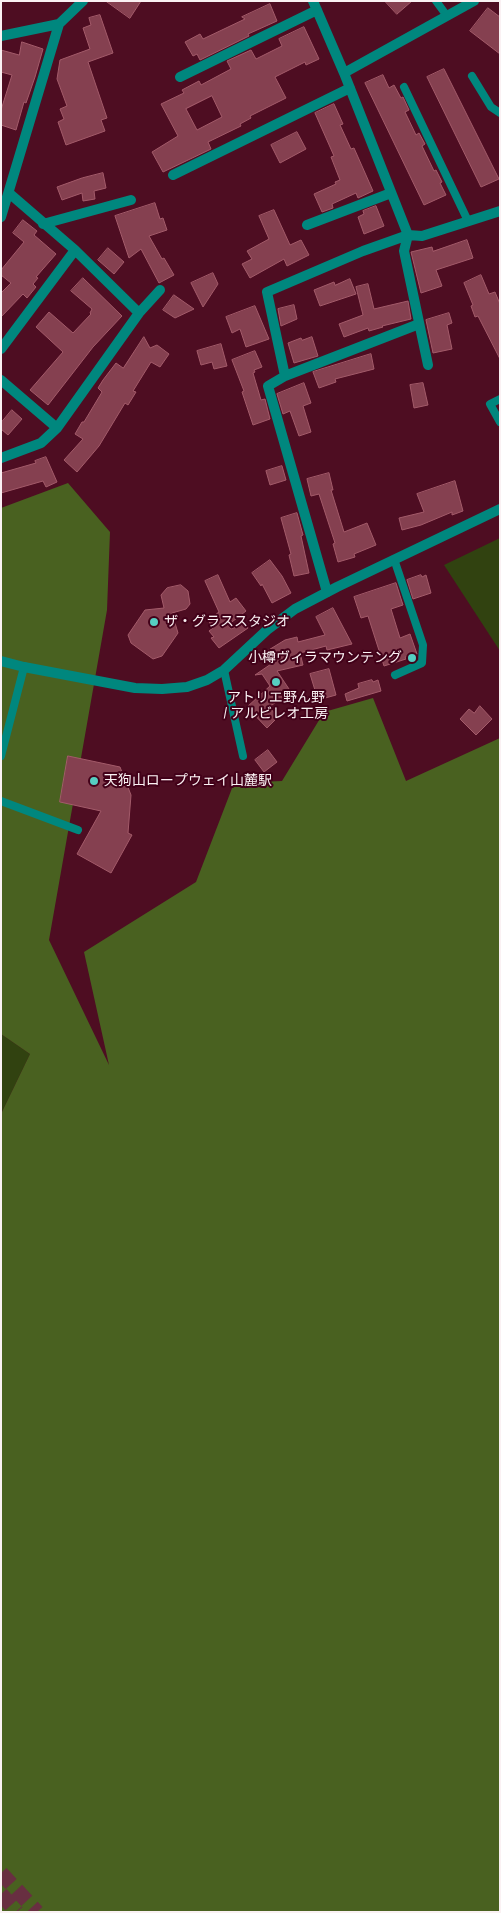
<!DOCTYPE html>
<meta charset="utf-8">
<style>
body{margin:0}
#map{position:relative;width:501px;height:1913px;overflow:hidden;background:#4e0d22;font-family:"Archivo Narrow",sans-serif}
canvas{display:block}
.frame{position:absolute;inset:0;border:2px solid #faf1f3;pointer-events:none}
</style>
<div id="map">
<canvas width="501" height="1913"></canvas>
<div class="frame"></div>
</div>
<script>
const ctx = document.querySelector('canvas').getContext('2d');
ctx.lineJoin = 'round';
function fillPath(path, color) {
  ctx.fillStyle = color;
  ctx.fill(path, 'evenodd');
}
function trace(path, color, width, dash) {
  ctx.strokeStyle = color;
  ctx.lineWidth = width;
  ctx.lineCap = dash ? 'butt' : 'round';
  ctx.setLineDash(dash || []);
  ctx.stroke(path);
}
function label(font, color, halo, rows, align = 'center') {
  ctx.font = font + ' "Archivo Narrow","Noto Sans JP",sans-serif';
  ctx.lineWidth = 4;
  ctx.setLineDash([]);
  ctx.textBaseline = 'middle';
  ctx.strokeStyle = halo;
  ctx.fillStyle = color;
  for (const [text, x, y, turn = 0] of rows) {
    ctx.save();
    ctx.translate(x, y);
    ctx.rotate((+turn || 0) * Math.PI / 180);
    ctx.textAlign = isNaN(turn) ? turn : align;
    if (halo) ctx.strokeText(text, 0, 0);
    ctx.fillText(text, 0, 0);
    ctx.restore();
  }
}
fillPath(new Path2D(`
 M500,538V651L444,565Z
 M1,1034L30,1054L1,1114Z`), '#314210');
fillPath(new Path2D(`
 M68,483L110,532L107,610L49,940L109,1065L84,952L196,882L234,783L282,781L324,712L373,698L406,781L500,738V1912H1V1114L30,1054L1,1034V508Z`), '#496120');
const building = new Path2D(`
 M106,1H141L130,18Z
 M385,1H412L397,14Z
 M270,4L277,21L248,34L249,36L200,60L197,54L193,56L185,42L200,34L203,39L245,19L242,17Z
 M488,8L500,17V54L470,31Z
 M100,15L113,53L88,62L107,118L101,120L105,131L66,145L58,122L64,119L60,109L67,106L57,79L60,60L90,49L83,28L91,25L89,18Z
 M304,27L319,59L306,65L305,62L275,77L286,98L250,116L251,118L240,124L241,126L208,142L211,149L163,172L152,152L178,136L161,104L184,93L182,90L199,81L201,85L231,69L227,61L251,50L256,59L282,46L279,39ZM212,96L222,117L197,130L186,109Z
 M22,42L43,49L35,77L26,103L24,102L16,130L1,125V110L12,75L1,72V50L19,55Z
 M444,69L499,179L481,187L427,77Z
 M383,75L389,88L394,85L401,98L403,97L409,110L405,112L416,135L419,133L425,144L422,146L434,171L436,170L442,182L440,183L446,195L424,205L365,83Z
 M334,104L343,124L340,125L351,149L354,148L373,191L358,198L356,193L332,204L333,208L322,212L314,194L336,184L335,182L340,180L331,157L334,156L315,113Z
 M297,132L306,149L280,163L271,145Z
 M103,173L106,188L94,191L95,199L83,201L82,193L62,200L57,187L82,178Z
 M155,203L160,219L163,218L167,230L149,236L162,259L164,258L174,275L159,283L141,249L129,258L115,216Z
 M376,206L384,226L364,234L358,217L364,214L363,211Z
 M274,210L290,245L301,240L309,255L287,266L284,259L250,278L242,264L252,259L247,251L269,239L259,216Z
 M23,220L37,231L34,235L56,254L36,277L38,278L33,284L36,287L27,298L23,294L1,317V293L11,283L1,275V270L24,242L13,233Z
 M467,240L473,258L436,270L442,286L421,293L411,252L432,247L433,251Z
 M108,248L124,262L114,274L98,260Z
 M213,273L218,284L203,307L191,283Z
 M481,275L489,294L495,292L500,304V359L478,316L475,317L471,306L473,305L464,283Z
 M83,278L122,316L93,347L48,405L30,390L63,352L36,327L49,312L73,333L91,314L90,313L92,309L71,291Z
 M350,279L356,294L320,306L314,290L334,282L335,285Z
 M368,284L374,309L408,301L411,319L382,326L383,327L369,331L368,328L344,337L339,324L363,315L356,287Z
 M174,295L194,309L175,318L163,310Z
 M294,305L297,319L281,326L278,309Z
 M255,306L269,339L246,347L240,329L232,333L226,317Z
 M449,313L452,323L447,325L452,349L433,353L426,320Z
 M144,337L150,348L157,345L169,354L160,367L151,362L133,391L136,392L128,405L125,403L99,446L77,472L64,460L83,439L75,434L82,422H84L102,392L98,388L103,380L116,363L123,368Z
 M312,337L318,356L294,363L288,343L301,338L302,340Z
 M221,344L227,366L214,369L212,362L201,365L197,351Z
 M255,351L262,367L254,370L255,372L253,373L261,400L265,399L270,419L253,425L242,392L244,391L232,360Z
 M371,354L374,369L335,379L336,382L319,388L313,372Z
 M304,383L311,403L303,406L311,432L299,436L290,411L283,414L277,394Z
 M423,383L428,405L414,408L410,385Z
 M12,410L22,419L8,435L1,429V423Z
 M46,457L57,482L46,487L43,481L1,493V473L36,463L35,461Z
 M282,466L286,480L270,485L266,471Z
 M329,473L333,490H331L344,532L367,523L376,545L354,554L355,557L338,562L333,544L335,543L319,494L311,496L307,479Z
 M455,481L463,511L452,515V512L421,525L402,530L399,518L424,512L417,494Z
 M297,513L303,535L301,536L309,573L294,576L289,555L291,554L281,518Z
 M270,560L282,576L291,593L272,603L262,584L261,586L252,573Z
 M218,575L230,602L236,598L246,611L228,625L231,629L245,624L248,628L219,648L211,638L214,637L209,631L213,628L208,620L219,612L205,581Z
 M421,575L422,577L426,575L431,593L413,599L407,580Z
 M396,583L403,605L391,609L400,638L410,634L417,654L405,657L406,659L384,666L368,616L361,618L354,597Z
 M181,585L188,591L190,604L186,609L172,613L178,633L162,656L153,659L131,643L128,635L145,610L164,608L161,595L167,588Z
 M333,608L352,644L327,650L326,646L300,653L303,665L277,671L291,692L269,707L278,717L267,728L247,707L270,686L262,674L255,675L274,662L267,651L285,640L297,637L298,642L325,635L316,617Z
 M329,669L336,695L318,700L310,674Z
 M372,680L373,682L378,680L381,691L347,701L345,694L359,688L358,684Z
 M480,706L492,719L476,735L460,719L469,709L474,713Z
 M268,750L277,762L264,772L255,760Z
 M68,756L120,767L131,795L128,833L132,835L111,873L77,854L101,811L60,802Z`);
fillPath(building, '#854050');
trace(building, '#a35b6a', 1);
trace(new Path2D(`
 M1,1873L37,1912
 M1,1894L17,1912`), '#682f41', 15, [15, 8]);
trace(new Path2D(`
 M436,1L447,16
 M472,76L491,107L500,113
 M404,87L468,221
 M500,399L490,404L500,422
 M394,559L423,645L422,663L395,675
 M224,670L243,756
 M1,756L24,667
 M1,801L78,830`), '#00877e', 8);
trace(new Path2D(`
 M313,1L344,73L408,235L404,251L428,365
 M1,36L59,24
 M344,73L474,1
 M180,77L317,10
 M173,175L350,88
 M1,217L59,24L83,1
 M43,224L131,200
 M307,225L391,193
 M139,313L160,290
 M1,349L75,250
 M285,376L419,324
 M1,380L57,428
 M1,458L41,443L57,428L139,313L75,250L9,193
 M327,592L268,386L285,376L267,292L363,251L408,235L422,236L500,211
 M1,661L24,667`), '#00877e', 10);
trace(new Path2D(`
 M24,667L135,688L162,689L187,687L207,680L224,670L267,630L295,609L337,587L500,509`), '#00877e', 10);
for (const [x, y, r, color] of [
 [154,622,5,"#56cec2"],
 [412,658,5,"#56cec2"],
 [276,682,5,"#56cec2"],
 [94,781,5,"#56cec2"]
]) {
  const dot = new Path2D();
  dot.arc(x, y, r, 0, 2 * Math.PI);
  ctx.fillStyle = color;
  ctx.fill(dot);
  trace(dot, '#420119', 2);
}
label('14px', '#faf1f3', '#420119', [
 ["ザ・グラススタジオ",164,622],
 ["小樽ヴィラマウンテング",402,658,"right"],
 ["アトリエ野ん野",276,698,"center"],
 ["/ アルビレオ工房",276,714,"center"],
 ["天狗山ロープウェイ山麓駅",104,781]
], 'left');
</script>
